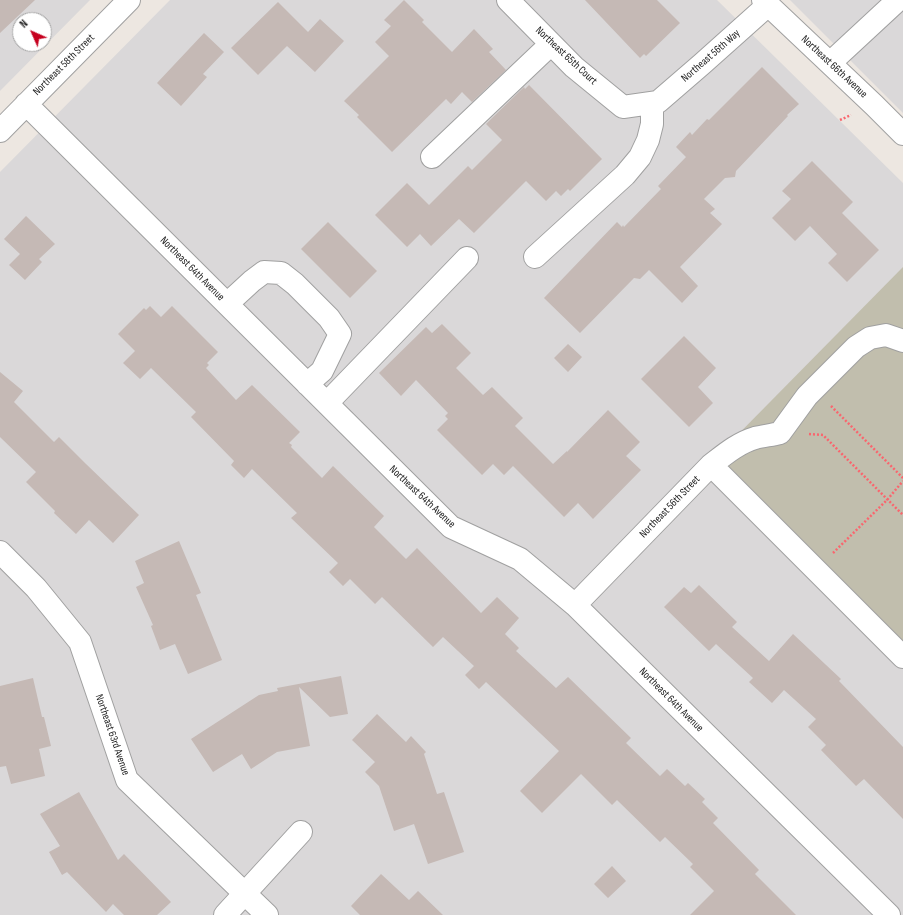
<!DOCTYPE html>
<style>
body{margin:0}
#map{position:relative;width:903px;height:915px;overflow:hidden;background:#ede7e1;font-family:"Sofia Sans Condensed",sans-serif}
canvas{display:block}
.north{position:absolute;left:12px;top:12px;width:40px;height:40px;box-sizing:border-box;background:#fff;border:1px solid #a4a4a4;border-radius:50%;rotate:315deg;font-size:11px;font-weight:700;line-height:16px;text-align:center;color:#1c1c1c}
.north::after{content:'';display:block;margin:auto;width:14px;height:18px;background:#c6011f;clip-path:polygon(50% 0,100% 100%,50% 72%,0 100%)}
</style>
<div id="map">
<canvas width="903" height="915"></canvas>
<div class="north">N</div>
</div>
<script>
const ctx = document.querySelector('canvas').getContext('2d');
ctx.lineJoin = 'round';
function fillPath(path, color) {
  ctx.fillStyle = color;
  ctx.fill(path, 'evenodd');
}
function trace(path, color, width, dash) {
  ctx.strokeStyle = color;
  ctx.lineWidth = width;
  ctx.lineCap = dash ? 'butt' : 'round';
  ctx.setLineDash(dash || []);
  ctx.stroke(path);
}
function label(font, color, halo, rows, align = 'center') {
  ctx.font = font + ' "Sofia Sans Condensed",sans-serif';
  ctx.lineWidth = 4;
  ctx.setLineDash([]);
  ctx.textBaseline = 'middle';
  ctx.strokeStyle = halo;
  ctx.fillStyle = color;
  for (const [text, x, y, turn = 0] of rows) {
    ctx.save();
    ctx.translate(x, y);
    ctx.rotate((+turn || 0) * Math.PI / 180);
    ctx.textAlign = isNaN(turn) ? turn : align;
    if (halo) ctx.strokeText(text, 0, 0);
    ctx.fillText(text, 0, 0);
    ctx.restore();
  }
}
fillPath(new Path2D(`
 M0,0H90L0,91ZM20,20H44V44H20Z
 M170,0H717L903,183V915H0V172Z
 M790,0H903V113Z`), '#dad8d9');
fillPath(new Path2D(`
 M903,267V665L703,470Z`), '#c1bead');
fillPath(new Path2D(`
 M0,0H35L0,33Z
 M404,0L424,20L422,22L452,52L474,29L493,49L489,52L506,70L472,102L462,92L451,104L446,99L392,152L357,117L359,115L344,101L389,56L375,42L391,26L384,20Z
 M585,0H657L680,23L646,56L644,54L640,58Z
 M278,2L308,32L320,19L344,41L315,72L287,46L258,75L231,48Z
 M204,33L224,52L203,74L207,77L181,106L157,83Z
 M762,67L799,104L787,115L788,116L736,171L735,177L725,178L704,199L715,209L710,213L722,224L680,267L698,286L682,303L649,270L640,279L634,278L580,333L544,298L617,222L622,227L623,225L624,227L661,189L658,186L686,157L676,147L690,132L692,135L707,119L709,120Z
 M529,85L602,159L570,191L568,189L561,196L556,191L546,201L526,181L474,233L459,219L431,246L420,234L407,247L375,215L407,183L429,205L468,166L472,170L502,140L486,124L490,120L524,87L525,89Z
 M812,161L853,202L842,213L879,250L847,282L828,263L837,254L810,226L795,241L772,218L791,199L782,191Z
 M26,216L55,244L39,259L42,262L25,280L9,265L20,254L4,239Z
 M328,222L377,271L350,298L301,249Z
 M150,306L161,317L172,306L218,352L207,363L209,365L206,368L236,400L252,385L300,432L289,443L292,445L291,447L322,478L333,466L384,516L374,527L406,559L417,548L481,613L497,597L519,618L505,634L519,648L516,651L556,688L568,677L631,738L626,743L660,776L667,769L685,786L688,783L705,799L702,802L718,818L713,823L759,870L755,874L796,915H690L714,891L690,867L693,864L665,837L660,842L617,800L612,805L581,774L542,813L520,791L559,751L486,682L479,689L465,675L474,666L443,637L433,647L382,597L375,604L350,579L343,586L329,572L338,563L291,518L297,513L252,469L244,478L231,465L234,461L191,417L196,412L151,368L140,379L123,363L135,351L118,334L144,308L146,310Z
 M442,324L471,353L456,368L483,395L492,387L523,418L515,426L553,464L567,451V452L608,410L640,442L626,456L641,470L593,519L578,503L564,517L513,466L504,475L493,464L482,475L437,430L448,419L445,416L448,413L416,380L401,396L379,373L426,327L432,333Z
 M684,336L716,368L698,387L713,403L689,427L641,379Z
 M568,344L582,357L568,372L554,358Z
 M0,372L23,391L14,402L54,442L59,437L86,464L139,515L113,543L89,520L76,534L54,513L55,511L26,482L36,472L0,437Z
 M179,541L201,593L196,595L222,660L188,674L175,644L160,650L151,626L153,625L136,587L144,583L135,561Z
 M699,585L737,622L732,627L769,661L793,634L841,679L839,681L903,747V819L864,779L856,786L821,750L826,745L808,727L816,719L784,690L772,703L749,682L753,678L716,644L709,651L664,607L684,587L691,593Z
 M341,676L348,714L330,717L299,687L310,746L277,752L251,769L242,754L213,772L191,739L259,695L278,691L277,688Z
 M33,678L42,717H44L51,746L39,749L45,776L11,784L6,766L0,767V686Z
 M377,714L406,742L411,736L426,752L424,754L437,794L444,792L464,852L428,864L414,824L394,831L379,786L365,772L375,762L352,740Z
 M79,792L118,860L124,854L171,902L157,915H124L113,904L106,912L67,872L62,875L49,852L60,846L40,814Z
 M612,866L626,881L608,898L594,884Z
 M381,874L409,900L418,891L443,915H360L351,906Z`), '#c5b9b5');
const minor = new Path2D(`
 M508,0L574,67L623,107L658,102L702,64L768,5
 M763,0L874,105L903,134
 M830,63L898,0
 M26,104L451,527L520,559L575,605L889,915
 M0,131L129,0
 M432,157L551,44
 M535,257L625,175L640,157L648,140L652,124V103
 M227,304L252,281L264,272L281,273L295,284L329,318L340,334L322,371L307,384
 M327,403L467,258
 M711,465L903,657
 M0,552L36,588L80,642L127,780L267,915
 M575,605L711,465C724,455 738,443 755,438C763,436 772,435 780,433L807,396L856,347L870,338L886,335L903,341
 M225,915L301,832`);
trace(minor, '#a0a0a0', 24);
trace(new Path2D(`
 M840,120L851,115
 M831,406L903,478
 M809,434L823,435L903,515
 M833,553L887,500L903,481`), '#f9666e', 2.5, [2, 2]);
trace(minor, '#fff', 22);
label('11px', '#1c1c1c', '#fff', [
 ["Northeast 65th Court",566,56,43],
 ["Northeast 56th Way",711,56,-41],
 ["Northeast 58th Street",64,65,-45],
 ["Northeast 66th Avenue",834,67,43],
 ["Northeast 64th Avenue",192,269,45],
 ["Northeast 64th Avenue",422,497,43],
 ["Northeast 56th Street",670,507,-46],
 ["Northeast 64th Avenue",671,700,45],
 ["Northeast 63rd Avenue",112,735,71]
]);
</script>
